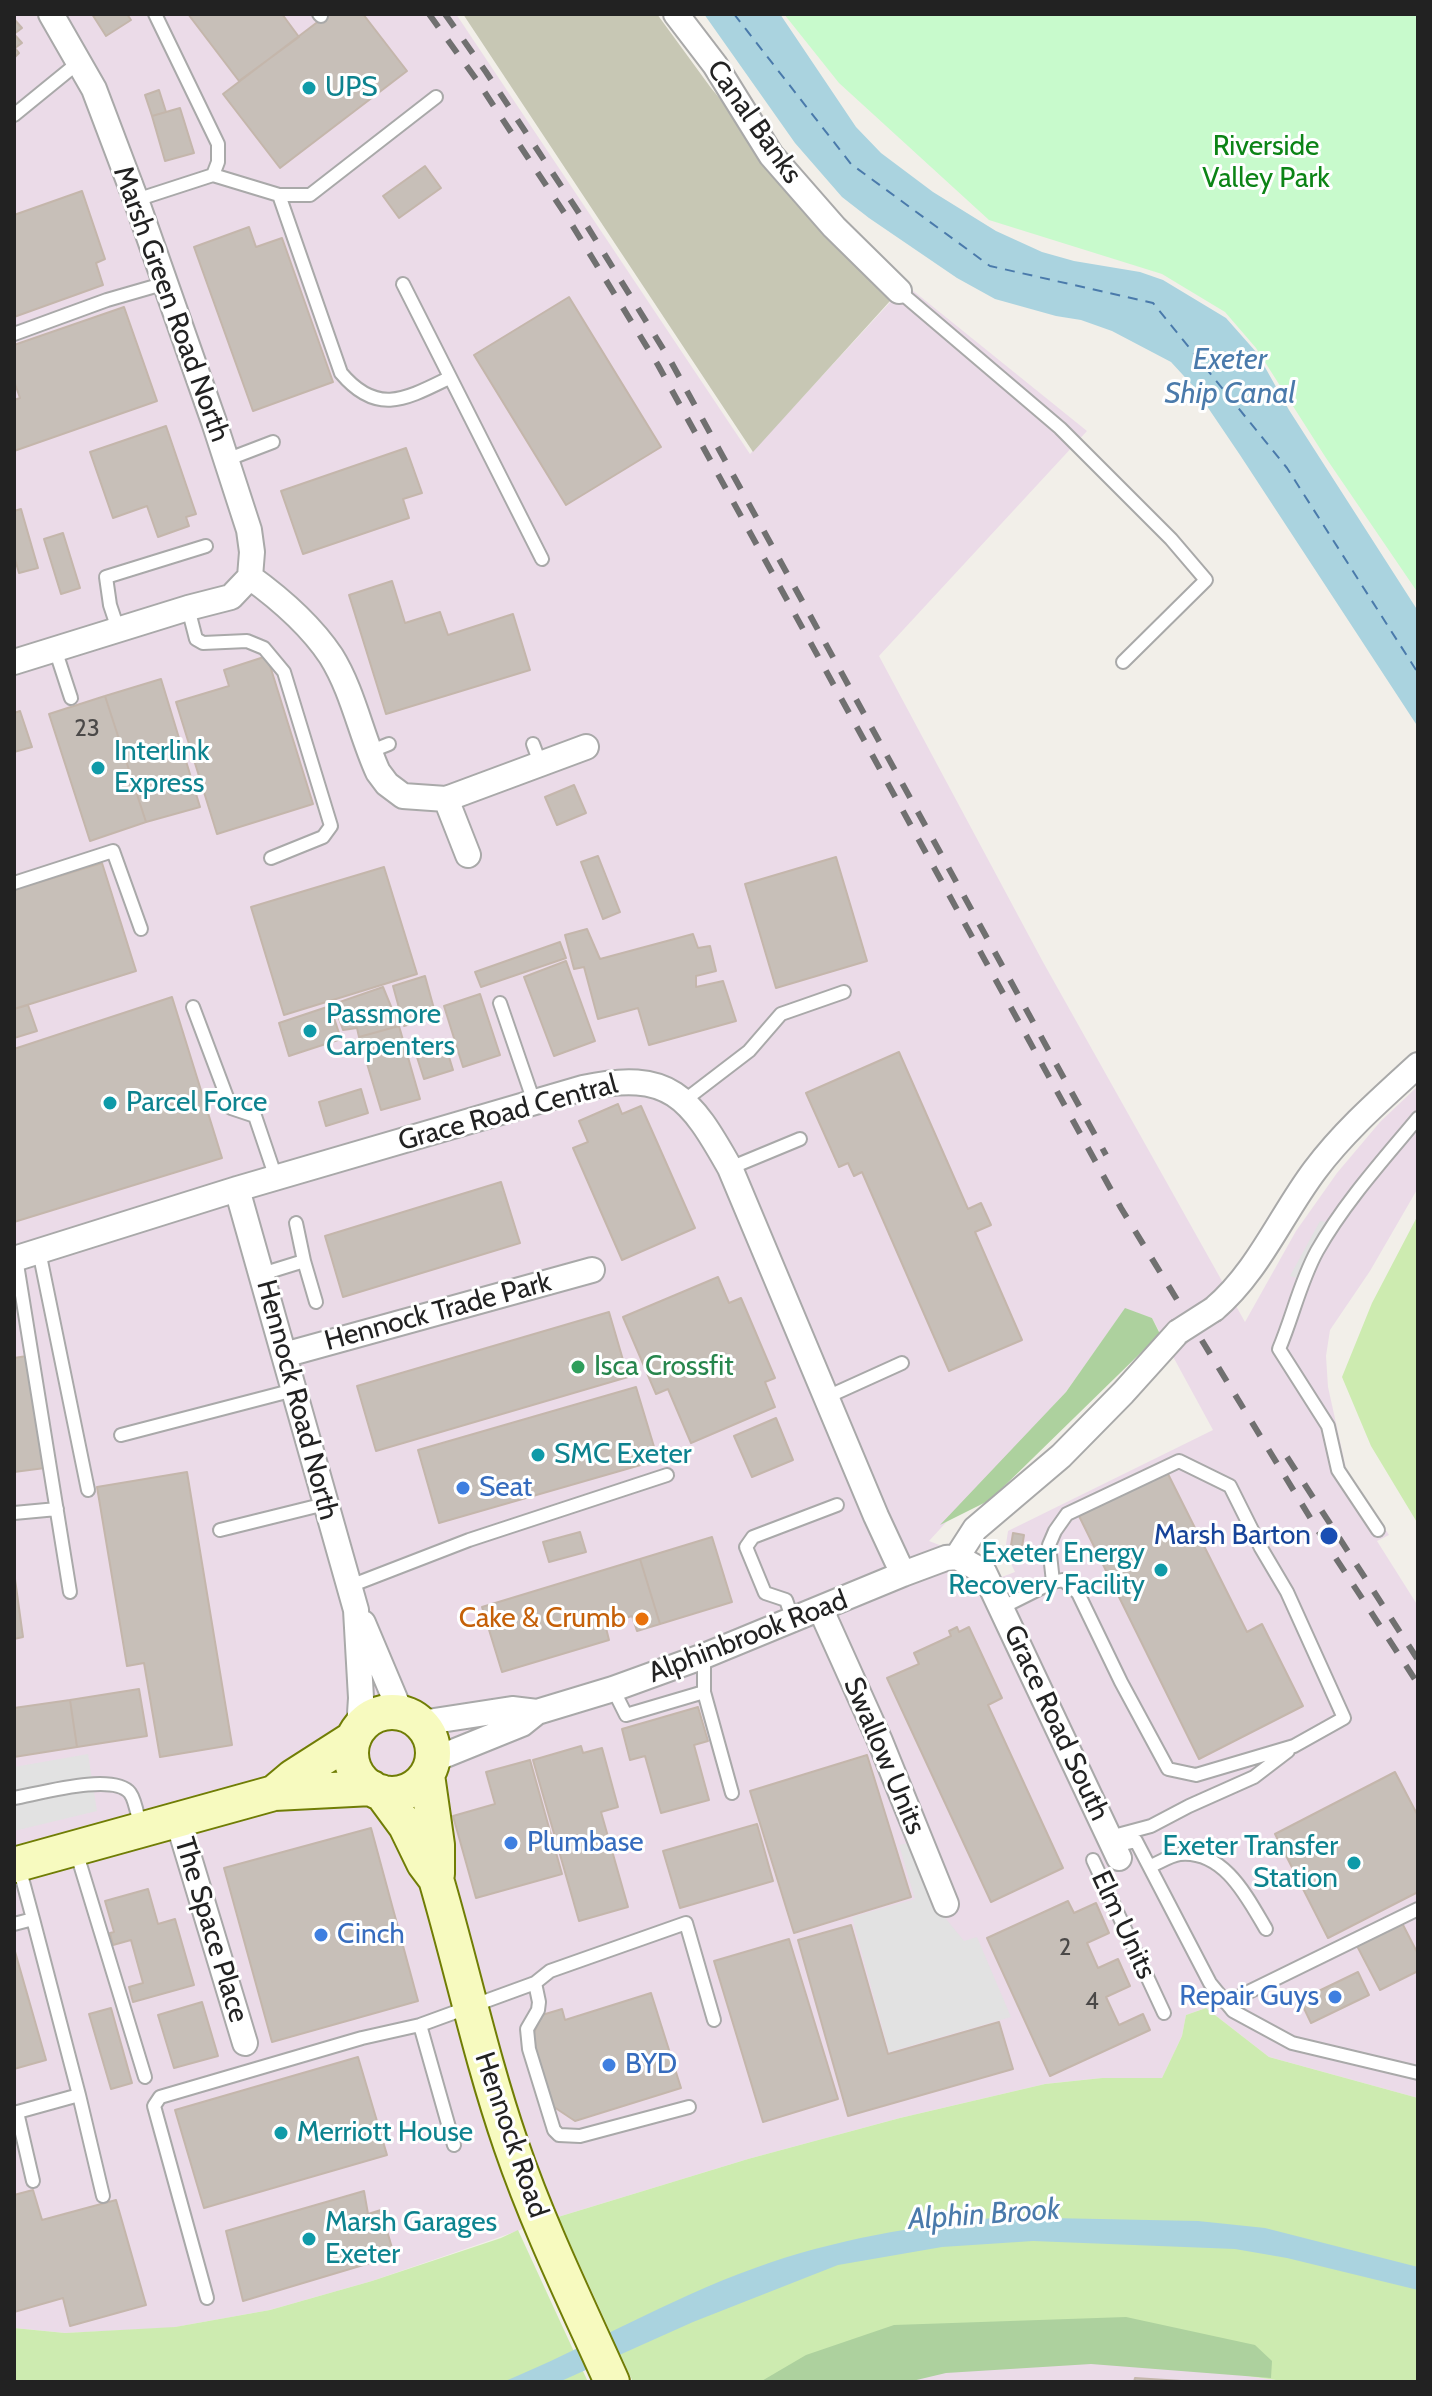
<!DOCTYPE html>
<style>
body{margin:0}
#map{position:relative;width:1432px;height:2396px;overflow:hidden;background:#f2efe9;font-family:Cabin,sans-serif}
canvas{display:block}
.frame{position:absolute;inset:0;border:16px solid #222;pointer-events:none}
</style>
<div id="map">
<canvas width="1432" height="2396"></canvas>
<div class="frame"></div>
</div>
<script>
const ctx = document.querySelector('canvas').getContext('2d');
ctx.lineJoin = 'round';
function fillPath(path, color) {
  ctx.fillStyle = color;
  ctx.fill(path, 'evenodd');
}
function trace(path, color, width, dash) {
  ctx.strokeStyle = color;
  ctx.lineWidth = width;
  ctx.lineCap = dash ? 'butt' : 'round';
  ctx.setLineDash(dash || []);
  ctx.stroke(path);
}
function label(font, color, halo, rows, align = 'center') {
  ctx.font = font + ' Cabin,sans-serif';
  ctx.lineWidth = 6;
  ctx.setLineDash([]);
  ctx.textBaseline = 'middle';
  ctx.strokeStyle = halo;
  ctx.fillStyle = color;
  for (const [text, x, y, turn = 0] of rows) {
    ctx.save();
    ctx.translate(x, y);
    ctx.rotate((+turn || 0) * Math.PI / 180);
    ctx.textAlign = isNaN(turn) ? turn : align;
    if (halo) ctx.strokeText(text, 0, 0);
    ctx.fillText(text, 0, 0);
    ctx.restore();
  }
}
fillPath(new Path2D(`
 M14,14H456L750,454L906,285L1087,431L879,656L1043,962L1245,1322L1296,1231L1337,1173L1380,1122L1418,1086V1188L1370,1271L1330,1330L1326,1356L1328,1387L1346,1468L1389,1535L1377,1541L1418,1606V2098L1269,2057L1206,2008L1186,2015L1182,2036L1162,2078H1102L1045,2084L900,2118L748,2159L558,2217L372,2281L270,2310L170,2328L65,2333L14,2328ZM1125,1309L1152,1318L1213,1430L1008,1531L1005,1551L1015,1572L999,1578L989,1564L929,1541L1066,1392Z
 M1086,2353L1290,2382H836Z`), '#ebdbe8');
fillPath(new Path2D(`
 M463,14H657L711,88L890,301L753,452Z`), '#c7c7b4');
fillPath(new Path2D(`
 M1418,1215V1524L1371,1446L1342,1377L1372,1303Z
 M1206,2008L1269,2057L1418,2098V2382H1290L1086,2353L836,2382H633L558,2217L748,2159L900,2118L1045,2084L1102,2078H1162L1182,2036L1186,2015Z
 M518,2230L588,2382H14V2328L65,2333L175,2327L270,2310L372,2281L501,2238Z`), '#cdebb0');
fillPath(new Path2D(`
 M1125,1308L1152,1318L1160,1334L990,1500L940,1525L1066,1392Z
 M1126,2317L1255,2345L1272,2361L1271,2378L1091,2364L946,2373L908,2382H760L806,2355L894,2325Z`), '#add19e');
fillPath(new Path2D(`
 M784,14H1418V593L1326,458L1256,348L1225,312L1162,274L989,220L839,83Z`), '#c8facc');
fillPath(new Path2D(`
 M1320,1221L1335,1223L1303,1280L1290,1276Z
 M88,1754L97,1811L14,1831V1767Z
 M914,1842L934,1904L964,1941L977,1937L1011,2017L889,2052L852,1917L915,1899L899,1845Z`), '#e2e2e2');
fillPath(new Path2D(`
 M704,14H780L856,127L881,153L933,192L996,231L1042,252L1074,261L1140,272L1163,280L1226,318L1257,353L1289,410L1418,611V727L1240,455L1194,387L1171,362L1112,331L1081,320L1056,316L995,299L957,278L869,218L842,197L795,143Z
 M1001,2217L1198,2221L1265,2228L1418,2267V2290L1287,2258L1235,2249L1033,2241L942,2247L838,2265L693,2322L559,2382H503C588,2347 668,2299 755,2268C834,2239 917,2226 1001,2217Z`), '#aad3df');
trace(new Path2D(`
 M734,14L851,164L990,266L1153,303L1287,468L1418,673`), '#4a7aab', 2, [10, 8]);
const building = new Path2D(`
 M92,14H127L131,20L106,36Z
 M188,14H282L299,37L239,81Z
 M328,14H363L407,71L280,168L223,94Z
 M14,19L22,28L14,34L22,43L15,48L19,53L14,58Z
 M159,90L166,112L152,116L145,95Z
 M180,108L194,153L165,161L152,116Z
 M425,166L441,188L399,218L383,196Z
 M82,191L105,259L96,263L103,285L14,317V215Z
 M249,227L256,247L282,238L333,382L253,411L194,247Z
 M569,297L661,447L566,505L474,355Z
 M124,307L157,401L14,451V400L20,398L14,381V345Z
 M166,426L196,514L186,517L189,526L158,537L147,506L113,518L90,452Z
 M406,448L422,493L403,499L409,518L303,554L281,491Z
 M21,509L38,568L19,573L14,556V511Z
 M63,533L80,588L61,594L44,539Z
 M392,581L405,623L440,612L448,635L513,614L530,670L386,714L349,595Z
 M267,656L313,804L217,834L176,702L229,686L224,670Z
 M161,679L200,807L146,822L105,696Z
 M105,696L146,822L90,841L49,714Z
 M20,711L32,747L14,752V713Z
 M574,785L586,813L557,825L545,797Z
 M598,856L620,912L603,919L581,862Z
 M836,857L867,961L776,988L745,884Z
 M102,863L136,971L14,1009V890Z
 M384,867L417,974L284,1015L251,907Z
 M587,929L600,959L693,934L698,948L710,946L716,971L696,976V987L723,981L736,1021L649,1045L638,1008L598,1019L584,967L574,969L565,935Z
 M560,942L566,958L481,987L475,972Z
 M566,961L595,1041L554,1056L524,977Z
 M425,976L436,1016L404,1026L393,986Z
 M383,987L399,1026L359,1037L357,1028L343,1030L334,1004Z
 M480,994L500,1055L463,1067L444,1006Z
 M172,997L222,1158L14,1222V1049Z
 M28,1005L37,1031L14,1038V1009Z
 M330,1006L341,1039L289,1056L279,1023Z
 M399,1026L420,1099L381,1110L359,1037Z
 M445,1044L453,1070L424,1079L416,1054Z
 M899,1052L968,1209L981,1203L991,1225L975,1232L1022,1340L949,1371L862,1172L854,1176L848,1163L839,1167L806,1093Z
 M361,1089L368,1113L326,1126L319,1102Z
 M618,1104L622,1114L641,1106L695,1228L622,1260L573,1148L588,1142L579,1121Z
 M501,1182L520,1243L343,1297L325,1236Z
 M718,1277L729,1303L741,1298L775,1378L765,1382L775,1407L691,1443L668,1389L656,1394L623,1317Z
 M609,1312L628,1377L376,1451L357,1386Z
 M27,1356L45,1468L14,1472V1358Z
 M636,1387L658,1460L439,1523L418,1450Z
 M776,1418L793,1460L752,1477L734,1436Z
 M187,1472L232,1745L160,1757L144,1663L127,1666L97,1487Z
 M1167,1472L1247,1632L1262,1624L1303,1706L1199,1759L1079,1516Z
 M580,1532L586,1552L549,1562L543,1542Z
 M1013,1533L1024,1535L1021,1553L1010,1552Z
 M712,1537L732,1602L660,1624L640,1559Z
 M640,1559L660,1624L637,1631L632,1616L605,1624L609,1640L502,1672L482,1607Z
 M14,1572L23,1637L14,1639Z
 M957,1627L959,1632L969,1627L1002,1698L988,1705L1063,1868L991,1902L887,1678L919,1664L914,1653L951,1636L949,1631Z
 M139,1689L147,1736L77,1747L70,1700Z
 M70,1700L77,1747L14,1757V1708Z
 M698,1707L708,1741L694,1745L709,1800L661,1813L645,1756L630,1760L622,1729Z
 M581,1746L583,1753L602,1748L618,1807L601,1812L628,1907L579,1921L533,1760Z
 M867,1755L911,1897L794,1933L750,1791Z
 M530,1760L562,1874L476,1898L453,1816L495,1804L486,1772Z
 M1395,1772L1418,1816V1892L1328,1938L1275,1834Z
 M757,1824L773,1881L680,1908L663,1851Z
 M371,1828L418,2001L272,2042L224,1868Z
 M148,1889L158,1924L175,1919L194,1985L133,2002L129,1987L143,1983L131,1940L113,1945L110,1933L114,1932L105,1901Z
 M1068,1901L1074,1913L1096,1903L1109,1933L1087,1943L1098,1968L1118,1959L1130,1986L1106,1997L1119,2025L1143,2014L1150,2030L1050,2076L987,1938Z
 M1401,1921L1418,1954V1971L1380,1990L1356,1944Z
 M851,1925L888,2054L999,2022L1013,2069L848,2116L798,1940Z
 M789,1939L838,2099L763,2122L714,1961Z
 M14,1948L46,2060L14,2069Z
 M1358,1972L1369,1995L1311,2023L1300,2000Z
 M651,1993L681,2088L575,2121L554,2107L532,2037L542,2015L562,2009L565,2020Z
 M202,2002L218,2056L174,2068L158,2015Z
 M111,2008L132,2083L111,2089L89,2014Z
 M358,2057L387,2155L204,2208L175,2110Z
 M33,2190L42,2220L116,2200L146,2305L70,2326L63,2298L14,2312V2195Z
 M364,2191L368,2214L381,2210L392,2248L379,2252L380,2260L243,2301L226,2231Z
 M1135,2378L1197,2382H1134Z`);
fillPath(building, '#c7bfb8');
trace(building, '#c4b6ab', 2);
const service = new Path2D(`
 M155,14L218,144V162L213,175
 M319,14L321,16
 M14,115L79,62
 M279,195L341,373C377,416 406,399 449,378
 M136,200L213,175L279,195H310L436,97
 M403,284L542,559
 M899,291L1060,428L1171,539L1206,580L1123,662
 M14,334L107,300L166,283
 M226,460L273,442
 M188,608L196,639L203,643L247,641L264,648L284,672L331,826L323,837L271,858
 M118,629L110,605L106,577L206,546
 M55,649L71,698
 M533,744L540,763
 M369,752L389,744
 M14,883L113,851L141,929
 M500,1003L534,1102
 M193,1007L231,1108L255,1116L276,1178
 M685,1100L749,1051L781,1014L844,992
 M730,1168L800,1139
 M39,1251L88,1490
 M16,1258L70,1592
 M304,1261L316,1302
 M262,1274L304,1261L296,1223
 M827,1397L902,1363
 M121,1435L294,1390
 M14,1513L57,1509
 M220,1530L325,1504
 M1378,1530L1338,1470L1328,1426L1279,1349C1293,1316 1300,1282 1317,1251C1344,1203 1383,1160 1418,1118
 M350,1586L469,1540L667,1475
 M1001,1608L1053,1582L1063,1580L1078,1593L1121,1682L1168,1769L1196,1775L1294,1746L1344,1718L1287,1592L1261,1548L1230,1486L1179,1461L1067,1514L1055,1531L1049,1545L1053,1582
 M793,1620L786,1600L765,1593L746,1547L753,1537L837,1505
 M613,1689L626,1715L704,1692V1656
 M704,1692L732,1793
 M14,1798C38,1794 113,1772 130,1793C136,1801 138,1819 141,1829
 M1110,1837L1151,1826L1189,1806L1254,1777L1288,1751
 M1114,1846L1136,1841L1210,1983L1233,2011L1292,2043L1418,2073
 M76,1851L145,2077
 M1093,1860L1164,2013
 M1151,1866C1160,1862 1171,1855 1180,1854C1224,1850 1247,1897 1266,1929
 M14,1924L33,1919L19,1867
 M535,1983L550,1971L686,1923L714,2020
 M1226,2003L1418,1909
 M420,2025L454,2145
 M79,2095L103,2196
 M17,2112L33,2181
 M14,2113L79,2095L33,1919
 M207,2298L154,2106L160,2097L362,2038L420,2025L535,1983L539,2002L538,2010L527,2029L529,2049L554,2130L559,2135L580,2136L689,2107`);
const minor = new Path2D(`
 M676,14L715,65L771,155L834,227L899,291
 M250,577C279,598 311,626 331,656C353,691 361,735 378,772L387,784L403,796L446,799L586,747
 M14,662L188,608L231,597L250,577L252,552L249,530L214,422L136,200L94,89L51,14
 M446,799L468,855
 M237,1189L356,1610L361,1698L359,1729
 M14,1259L237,1189L583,1088C670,1069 690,1097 730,1168L876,1516L903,1574
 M1214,1309C1258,1272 1281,1215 1315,1170C1344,1131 1382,1098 1418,1065
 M284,1355L592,1270
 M957,1557L984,1572L1119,1858
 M957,1557L975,1529L1061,1456L1123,1393L1178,1332
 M821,1610L880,1741L946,1904
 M363,1623L401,1713
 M421,1723L512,1709L537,1712L613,1689L704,1656L903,1574L946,1558L957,1557
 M433,1760L522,1724L537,1712
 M177,1818L245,2043`);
const secondary = new Path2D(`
 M351 1753a41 41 0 1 1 82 0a41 41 0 1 1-82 0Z
 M427,1775L437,1845V1874
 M381,1792L406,1826L424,1863L436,1879C462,1968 481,2058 511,2145C539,2227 577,2304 612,2382
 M274,1793L293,1777L354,1738
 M14,1865L274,1793L372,1788`);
trace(service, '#a9a9a9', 16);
trace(minor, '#a9a9a9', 28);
trace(secondary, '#707d05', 38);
trace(service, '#fff', 12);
trace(minor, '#fff', 24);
trace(secondary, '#f7fabf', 34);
trace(new Path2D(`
 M429,14L476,79L569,220L658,365L1121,1208L1322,1537L1418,1684
 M445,14L486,72L579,213L670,360L1106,1155
 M1287,1457L1418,1660`), '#707070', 6, [16, 16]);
const minorBridge = new Path2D(`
 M1178,1332L1214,1309`);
trace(minorBridge, '#a9a9a9', 28, []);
trace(minorBridge, '#fff', 24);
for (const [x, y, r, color] of [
 [309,88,8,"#0f9aa8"],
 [98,768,8,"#0f9aa8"],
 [310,1031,8,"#0f9aa8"],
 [110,1103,8,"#0f9aa8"],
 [578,1367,8,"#2e9e5b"],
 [538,1455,8,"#0f9aa8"],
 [463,1488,8,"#3f7fe0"],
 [1329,1536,10,"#1a4fb4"],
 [1161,1570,8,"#0f9aa8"],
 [642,1619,8,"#e8710a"],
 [511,1843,8,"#3f7fe0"],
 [1354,1863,8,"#0f9aa8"],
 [321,1935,8,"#3f7fe0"],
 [1335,1997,8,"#3f7fe0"],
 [609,2065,8,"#3f7fe0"],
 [281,2133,8,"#0f9aa8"],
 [309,2239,8,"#0f9aa8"]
]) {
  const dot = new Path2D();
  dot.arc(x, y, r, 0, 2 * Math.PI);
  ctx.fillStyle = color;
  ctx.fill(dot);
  trace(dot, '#fff', 3);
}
label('24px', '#4b4948', null, [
 ["23",87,729],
 ["2",1065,1948],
 ["4",1092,2002]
]);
label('28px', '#0d838f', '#fff', [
 ["UPS",325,88],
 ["Interlink",114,752],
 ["Express",114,784],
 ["Passmore",326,1015],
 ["Carpenters",326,1047],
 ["Parcel Force",126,1103],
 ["SMC Exeter",554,1455],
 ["Exeter Energy",1145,1554,"right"],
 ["Recovery Facility",1145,1586,"right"],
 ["Exeter Transfer",1338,1847,"right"],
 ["Station",1338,1879,"right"],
 ["Merriott House",297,2133],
 ["Marsh Garages",325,2223],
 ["Exeter",325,2255]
], 'left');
label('28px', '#222', '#fff', [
 ["Canal Banks",754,122,55],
 ["Marsh Green Road North",171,304,70],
 ["Grace Road Central",508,1113,-15],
 ["Hennock Trade Park",438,1312,-15],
 ["Hennock Road North",297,1400,75],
 ["Alphinbrook Road",748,1637,-21],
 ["Grace Road South",1056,1723,65],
 ["Swallow Units",884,1756,67],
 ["Elm Units",1123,1925,65],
 ["The Space Place",211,1930,73],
 ["Hennock Road",511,2135,71]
]);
label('28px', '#0c8416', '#fff', [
 ["Riverside",1266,147],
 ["Valley Park",1266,179]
]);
label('28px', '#27864d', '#fff', [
 ["Isca Crossfit",594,1367]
], 'left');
label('28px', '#366cbe', '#fff', [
 ["Seat",479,1488],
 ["Plumbase",527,1843],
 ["Cinch",337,1935],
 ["Repair Guys",1319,1997,"right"],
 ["BYD",625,2065]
], 'left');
label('28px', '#164399', '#fff', [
 ["Marsh Barton",1311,1536]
], 'right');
label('28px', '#c56008', '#fff', [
 ["Cake & Crumb",626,1619]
], 'right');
label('italic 30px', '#4a7aab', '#fff', [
 ["Exeter",1230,360],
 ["Ship Canal",1230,394],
 ["Alphin Brook",984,2215,-4]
]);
</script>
